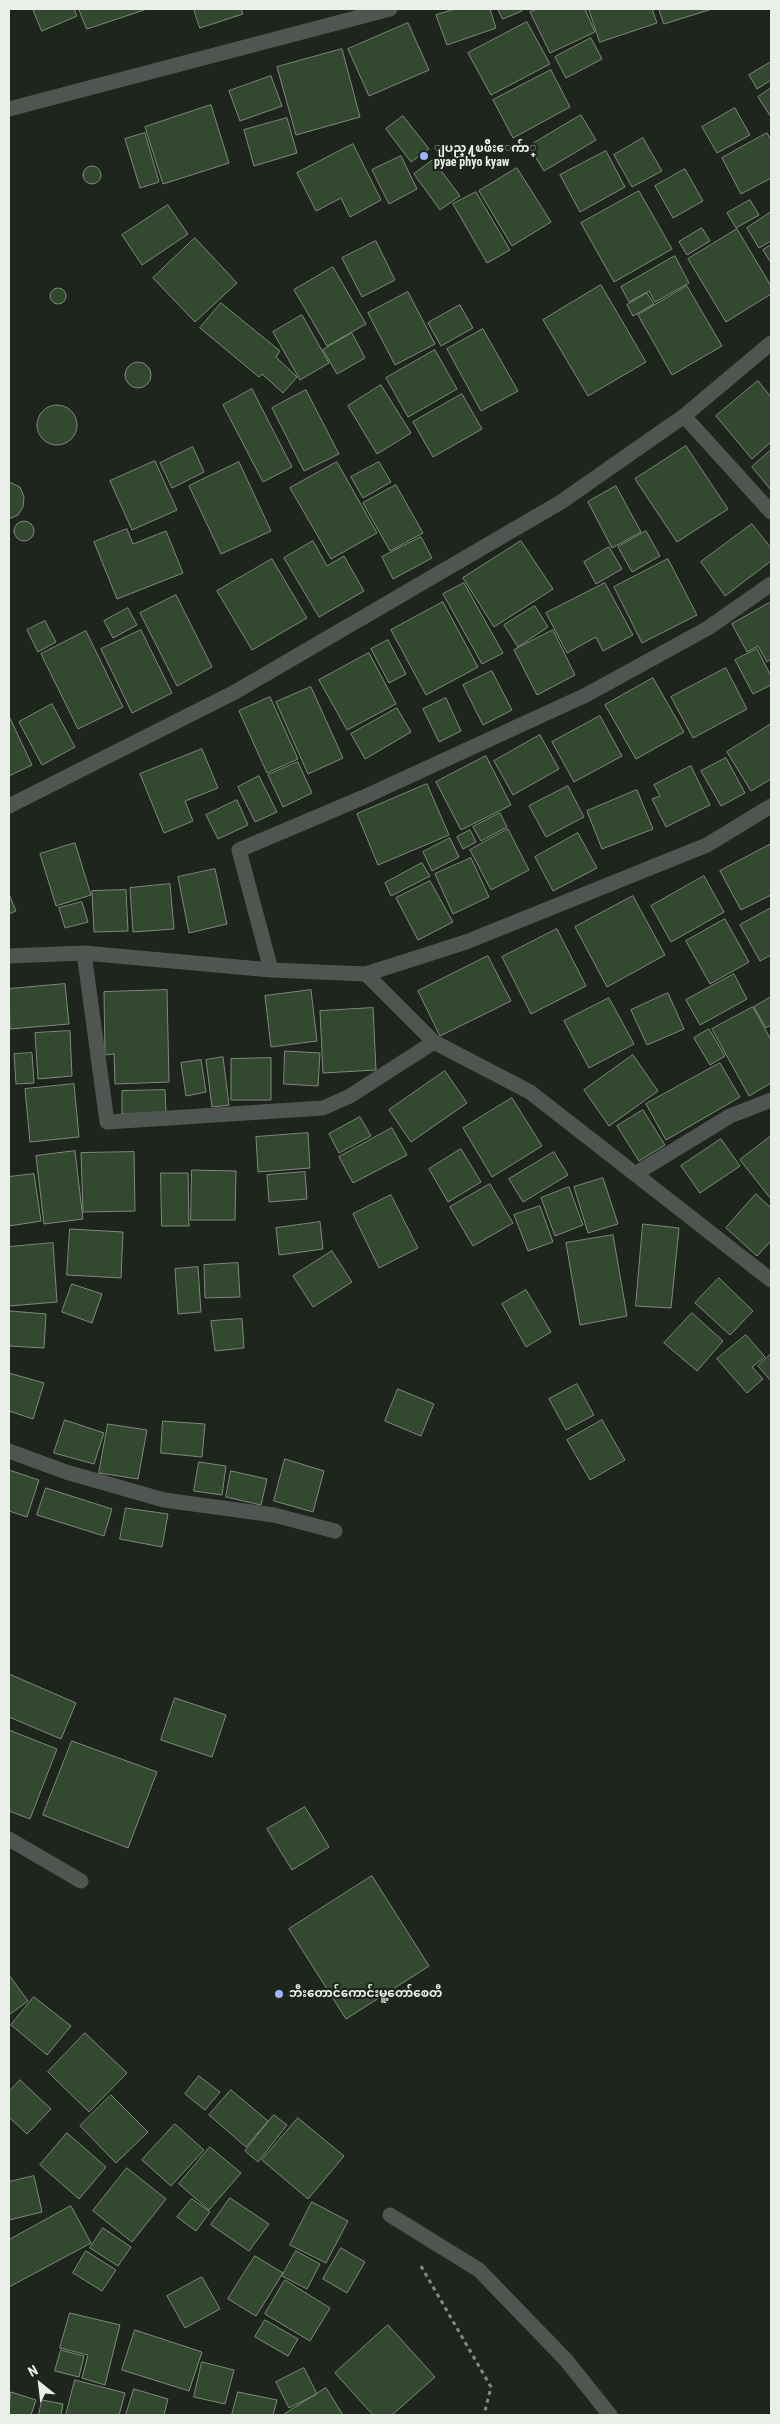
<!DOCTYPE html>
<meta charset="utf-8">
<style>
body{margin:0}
#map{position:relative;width:780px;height:2424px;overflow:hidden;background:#1e251c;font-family:"Roboto Condensed",sans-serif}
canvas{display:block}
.frame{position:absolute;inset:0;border:10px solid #eaf0e9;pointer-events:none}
.north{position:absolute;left:15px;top:2359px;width:50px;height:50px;-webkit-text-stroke:4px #1e251c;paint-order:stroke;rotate:331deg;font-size:14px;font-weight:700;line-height:20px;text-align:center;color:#eaf0e9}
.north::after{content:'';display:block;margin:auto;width:18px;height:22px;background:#eaf0e9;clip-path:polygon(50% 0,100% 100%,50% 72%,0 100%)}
</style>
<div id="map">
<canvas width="780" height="2424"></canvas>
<div class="frame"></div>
<div class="north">N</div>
</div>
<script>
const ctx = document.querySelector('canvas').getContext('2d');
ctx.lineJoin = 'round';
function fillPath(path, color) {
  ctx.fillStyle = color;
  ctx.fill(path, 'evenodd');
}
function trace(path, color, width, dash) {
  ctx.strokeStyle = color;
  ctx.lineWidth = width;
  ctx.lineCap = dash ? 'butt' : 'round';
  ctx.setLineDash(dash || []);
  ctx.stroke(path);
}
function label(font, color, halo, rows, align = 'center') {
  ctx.font = font + ' "Roboto Condensed","Noto Sans Myanmar",sans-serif';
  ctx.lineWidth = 4.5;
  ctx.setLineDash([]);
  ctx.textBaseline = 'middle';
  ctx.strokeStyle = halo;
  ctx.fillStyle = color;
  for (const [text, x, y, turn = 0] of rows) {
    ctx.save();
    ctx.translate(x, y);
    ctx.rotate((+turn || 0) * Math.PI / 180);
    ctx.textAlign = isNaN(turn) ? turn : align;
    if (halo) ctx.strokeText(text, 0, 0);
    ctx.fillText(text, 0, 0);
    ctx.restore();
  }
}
const building = new Path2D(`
 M33,9H74L77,16L42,31Z
 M79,9H147L87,29Z
 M194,9H241L243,14L200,28Z
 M456,9H490L496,28L447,45L436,15Z
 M498,9H521L522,11L503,19Z
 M538,9H585L595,32L550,53L530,12Z
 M589,9H652L657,23L600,42Z
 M659,9H712L664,24Z
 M527,22L550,64L491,95L468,53Z
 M408,23L429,70L369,96L348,49Z
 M591,38L602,59L566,78L555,57Z
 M342,49L360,117L296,135L277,67Z
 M771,62V80L757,89L749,75Z
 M551,70L570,107L513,138L493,100Z
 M271,76L282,106L240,121L229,91Z
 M771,88V117L758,97Z
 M211,105L229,163L163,184L145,127Z
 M735,108L750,135L717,153L702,127Z
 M581,115L596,140L544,171L529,146Z
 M403,116L429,149L411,162L386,129Z
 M287,118L297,153L254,166L244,130Z
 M145,133L159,182L140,188L125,139Z
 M767,133L771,140V178L741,194L722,158Z
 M643,138L662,171L632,187L614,155Z
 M353,144L381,200L350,217L341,198L316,211L297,173Z
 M606,151L625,187L580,212L560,175Z
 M401,156L417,189L389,204L372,170Z
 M433,160L460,196L440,210L414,174Z
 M83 175a9 9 0 1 1 18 0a9 9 0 1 1-18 0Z
 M517,168L551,222L512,246L479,191Z
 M685,169L703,201L673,218L655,186Z
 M639,191L672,249L614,282L581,223Z
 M476,192L510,250L487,263L453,204Z
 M750,200L759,215L736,228L727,213Z
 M168,205L188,234L142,265L122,235Z
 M771,212V241L759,248L747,228Z
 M702,228L710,241L687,255L679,242Z
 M737,229L771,286V294L726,322L688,259Z
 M195,238L237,283L195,322L153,278Z
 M376,241L395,280L362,297L342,258Z
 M771,245V263L763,250Z
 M675,256L689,283L655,302L649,291L629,302L621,287Z
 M333,267L366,324L327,346L294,290Z
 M601,285L646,362L588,396L543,320Z
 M687,286L722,346L672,375L638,315Z
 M50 296a8 8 0 1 1 16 0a8 8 0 1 1-16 0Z
 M408,292L435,344L395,365L368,313Z
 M647,293L654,304L633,316L627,305Z
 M221,303L280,351L276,357L297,377L283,393L262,374L259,377L200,328Z
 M460,305L473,328L441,346L428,323Z
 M302,315L329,363L300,380L273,332Z
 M483,329L518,391L481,411L447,349Z
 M352,333L365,358L337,374L323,350Z
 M435,350L457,389L408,417L386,378Z
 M125 375a13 13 0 1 1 26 0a13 13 0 1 1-26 0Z
 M758,381L771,397V442L752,459L716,416Z
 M381,385L411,433L377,454L348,406Z
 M252,389L292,467L263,482L223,405Z
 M306,390L339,454L304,471L272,408Z
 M462,394L482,429L433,457L413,422Z
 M37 425a20 20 0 1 1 40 0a20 20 0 1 1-40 0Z
 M686,446L728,509L677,542L635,479Z
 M193,447L204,472L172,488L160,463Z
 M771,450V490L752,467Z
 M155,461L177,510L132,530L110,481Z
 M239,462L271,531L221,554L189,486Z
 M337,462L377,533L331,559L290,488Z
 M379,462L391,482L363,498L351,477Z
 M9,482L20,487L24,497L23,507L18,515L9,519Z
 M396,485L423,533L390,551L363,503Z
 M616,486L641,532L612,548L588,502Z
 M14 531a10 10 0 1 1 20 0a10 10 0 1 1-20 0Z
 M752,524L771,548V561L725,596L701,562Z
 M127,529L133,544L166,531L183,573L117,599L94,542Z
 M646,531L660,556L632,572L618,547Z
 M421,537L432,558L393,579L382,557Z
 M313,541L327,566L344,556L364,591L319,617L284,558Z
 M521,541L553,589L494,627L463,578Z
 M609,547L622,569L596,584L584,562Z
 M272,559L307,618L252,650L217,591Z
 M668,559L697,615L642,643L614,587Z
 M464,583L503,653L482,664L443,594Z
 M605,583L633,635L603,651L596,637L567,653L546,613Z
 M176,595L212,667L177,686L140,613Z
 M443,602L478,667L426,695L391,630Z
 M771,602V659L767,662L758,646L747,652L732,624Z
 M535,606L548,627L518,647L504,625Z
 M128,608L137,625L113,638L104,621Z
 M45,621L56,642L38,652L27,630Z
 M141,630L172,693L132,713L101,649Z
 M553,630L575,675L537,695L514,650Z
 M86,631L123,707L78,729L41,654Z
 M388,640L406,674L389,683L371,649Z
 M757,649L771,676V685L753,694L735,660Z
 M369,653L396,704L347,730L319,680Z
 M726,668L747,709L693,738L671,697Z
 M492,671L512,710L483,725L463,685Z
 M653,678L684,732L636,759L605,705Z
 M311,687L343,758L308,774L276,702Z
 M270,697L298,759L267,773L239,711Z
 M446,698L461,731L439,742L423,709Z
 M52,704L75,747L42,765L19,722Z
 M397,708L411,732L365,759L351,734Z
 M9,716L32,765L9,776Z
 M600,716L622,756L574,782L552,742Z
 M771,724V779L751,791L727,752Z
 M540,735L559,769L513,795L494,761Z
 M202,749L218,788L185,801L193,821L164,833L140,774Z
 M486,756L511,805L461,830L436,782Z
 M726,758L745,793L721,806L701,771Z
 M298,762L312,793L283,807L268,775Z
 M691,766L710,805L666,827L652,799L660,796L654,785Z
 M259,776L277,812L255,822L238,787Z
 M427,784L449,835L378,865L357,814Z
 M568,786L584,817L546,837L529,806Z
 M637,790L653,829L602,849L587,811Z
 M237,800L248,825L218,839L206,815Z
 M500,813L507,827L481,841L473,827Z
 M508,829L529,870L491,890L470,850Z
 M470,830L476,842L463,849L457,837Z
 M578,833L597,868L553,891L535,857Z
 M450,838L459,857L432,871L423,852Z
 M75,843L91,895L56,906L40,854Z
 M771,844V895L741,910L720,871Z
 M471,858L489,897L453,914L435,874Z
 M422,863L430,876L391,896L385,883Z
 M215,869L227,924L189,933L178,877Z
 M704,876L724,912L671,942L651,906Z
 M430,881L453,922L418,940L396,898Z
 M170,884L174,929L133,932L130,888Z
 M126,890L128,931L94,932L92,891Z
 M9,894L16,911L9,914Z
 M633,896L665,955L607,987L575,927Z
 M82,902L88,922L65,928L59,908Z
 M771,908V955L760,961L740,925Z
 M725,919L749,962L710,984L686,941Z
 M557,929L586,986L531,1014L502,957Z
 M488,956L511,1001L440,1036L418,991Z
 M734,974L747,999L700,1025L686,1000Z
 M65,984L69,1024L10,1029L9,989Z
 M167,990L169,1082L115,1084L114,1054L105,1055L104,992Z
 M311,990L317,1041L271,1047L265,996Z
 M668,993L684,1029L647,1045L631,1010Z
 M771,997V1025L766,1028L754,1007Z
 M609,998L634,1044L589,1068L564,1021Z
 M753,1007L771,1040V1083L749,1096L712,1029Z
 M373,1008L376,1070L323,1073L320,1011Z
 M709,1029L725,1056L710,1065L694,1038Z
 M70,1031L72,1076L38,1079L35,1033Z
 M285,1051L320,1053L318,1086L284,1084Z
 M32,1053L34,1083L16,1084L14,1054Z
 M633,1055L658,1091L609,1126L584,1090Z
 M223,1057L229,1105L212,1107L206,1060Z
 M271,1058V1100H231V1059Z
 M201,1060L206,1092L186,1096L181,1063Z
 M720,1063L740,1097L666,1140L646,1104Z
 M445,1071L467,1103L411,1142L389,1110Z
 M74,1084L79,1137L30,1142L25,1089Z
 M165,1090L166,1112L122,1114V1091Z
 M512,1098L542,1146L492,1177L463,1128Z
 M643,1110L665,1145L639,1161L617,1126Z
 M360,1117L371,1136L339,1153L329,1134Z
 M392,1128L407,1155L353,1183L339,1157Z
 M308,1133L310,1168L258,1172L256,1137Z
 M771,1136V1199L740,1160Z
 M721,1139L740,1166L700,1193L681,1166Z
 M461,1149L481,1182L448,1202L429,1169Z
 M75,1151L83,1219L44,1224L36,1156Z
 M134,1152L135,1211L83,1212L81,1153Z
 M554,1152L568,1175L523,1202L509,1179Z
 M192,1170L236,1171L235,1220H191Z
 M305,1172L307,1199L269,1202L267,1175Z
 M161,1173H188L189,1226H162Z
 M34,1174L41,1221L9,1226V1177Z
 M603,1178L618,1224L588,1233L574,1187Z
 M490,1184L513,1223L473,1246L450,1207Z
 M569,1187L583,1225L555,1236L541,1198Z
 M756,1194L771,1208V1241L757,1256L726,1228Z
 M391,1195L418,1248L379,1268L353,1214Z
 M540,1206L553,1242L528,1251L514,1215Z
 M320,1222L323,1249L279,1255L276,1228Z
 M643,1224L679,1228L671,1308L636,1306Z
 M70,1229L123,1232L121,1278L67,1275Z
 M613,1235L627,1316L580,1325L566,1243Z
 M53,1243L57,1302L9,1306V1247Z
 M332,1251L352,1282L313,1307L293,1276Z
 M238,1263L240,1297L205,1298L204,1265Z
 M198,1267L201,1312L178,1314L175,1269Z
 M719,1278L753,1311L730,1335L695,1303Z
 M72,1284L102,1294L92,1323L62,1312Z
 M526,1290L551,1332L526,1347L502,1304Z
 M10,1311L46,1314L44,1348L9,1346Z
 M692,1313L723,1341L697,1371L664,1343Z
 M242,1319L244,1348L215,1351L211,1321Z
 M746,1335L765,1357L752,1367L763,1379L747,1393L717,1359Z
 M771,1354V1381L758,1366Z
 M9,1373L44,1383L33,1419L9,1411Z
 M577,1384L594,1415L566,1430L549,1399Z
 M398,1389L434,1404L421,1436L385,1421Z
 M65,1420L104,1433L94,1464L54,1453Z
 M602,1420L625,1460L590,1480L567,1440Z
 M163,1421L205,1424L202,1457L161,1453Z
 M108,1424L147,1430L138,1479L99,1473Z
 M285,1459L324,1471L313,1512L274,1501Z
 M199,1462L226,1466L222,1495L194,1491Z
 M9,1470L39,1480L27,1517L9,1511Z
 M231,1471L267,1479L261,1505L226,1497Z
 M46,1488L112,1509L104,1536L37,1515Z
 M126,1508L168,1514L162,1547L120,1539Z
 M9,1674L76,1703L61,1739L9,1717Z
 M175,1698L226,1715L212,1757L161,1740Z
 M9,1730L57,1749L30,1819L9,1811Z
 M72,1741L157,1772L128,1848L43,1815Z
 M305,1807L329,1847L292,1870L267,1829Z
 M372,1876L429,1966L346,2019L289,1929Z
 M9,1975L28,2001L9,2015Z
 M34,1997L71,2026L47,2055L11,2025Z
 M85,2033L127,2073L89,2112L48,2072Z
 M199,2076L220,2092L205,2110L185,2094Z
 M20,2080L51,2109L27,2134L9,2117V2092Z
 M231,2090L268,2121L246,2147L209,2115Z
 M111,2095L148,2132L116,2163L80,2126Z
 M274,2115L287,2125L258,2162L245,2151Z
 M298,2118L344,2156L308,2199L262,2160Z
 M175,2124L204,2150L171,2186L142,2160Z
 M67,2133L106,2167L79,2199L40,2165Z
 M210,2147L241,2173L209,2210L179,2184Z
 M127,2168L166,2199L132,2242L93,2211Z
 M34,2176L42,2212L9,2220V2182Z
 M230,2198L269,2224L249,2251L211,2225Z
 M192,2199L210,2212L196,2231L177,2217Z
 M312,2202L348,2221L326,2263L290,2245Z
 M71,2206L91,2243L9,2287V2240Z
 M103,2228L131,2247L118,2266L90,2248Z
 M341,2248L365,2262L347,2293L323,2279Z
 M86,2251L116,2270L102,2291L73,2273Z
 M296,2251L320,2264L307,2289L282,2276Z
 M255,2256L283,2273L256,2316L228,2299Z
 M202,2277L220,2309L185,2328L167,2296Z
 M285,2280L330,2308L310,2341L265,2314Z
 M70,2313L120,2325L105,2385L82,2378L88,2355L60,2348Z
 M265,2320L298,2339L288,2356L255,2337Z
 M388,2325L435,2377L392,2415H373L335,2373Z
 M135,2330L202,2352L189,2391L122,2370Z
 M61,2350L84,2356L79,2377L55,2371Z
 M202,2362L234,2370L225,2404L194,2397Z
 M304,2368L317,2394L289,2408L276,2382Z
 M75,2380L125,2393L119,2415H66Z
 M326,2388L343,2415H283Z
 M134,2389L168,2399L164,2415H126Z
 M11,2392L36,2400L31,2415H9Z
 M238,2392L277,2400L273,2415H232Z
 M42,2400L63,2404L61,2415H39Z`);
fillPath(building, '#32492f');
trace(building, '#7f897d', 1);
trace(new Path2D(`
 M421,2266L491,2387L484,2415`), '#848a82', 3, [4, 4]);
trace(new Path2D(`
 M9,109L390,9
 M684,416L771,512
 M9,806L235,692L561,502L684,416L771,343
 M84,953L107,1122L323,1108L350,1096L434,1042
 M9,956L84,953L271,970L366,974L434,1042L530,1092L771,1280
 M271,970L239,850L364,797L586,695L708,628L771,584
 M366,974L466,942L707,845L771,806
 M635,1174L730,1116L771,1100
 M9,1451L66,1472L164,1500L274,1515L335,1531
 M9,1839L81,1881
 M390,2215L479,2270L566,2360L610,2415`), '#515551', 15);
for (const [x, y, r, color] of [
 [424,156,5,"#9eb4fd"],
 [279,1994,5,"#9eb4fd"]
]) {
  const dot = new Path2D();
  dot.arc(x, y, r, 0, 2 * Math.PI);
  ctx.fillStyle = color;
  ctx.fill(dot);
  trace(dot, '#1e251c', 2);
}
label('bold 12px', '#eaf0e9', '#1e251c', [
 ["ျပည္႔ၿဖိဳးေက်ာ္",434,149],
 ["pyae phyo kyaw",434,163],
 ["ဘီးတောင်ကောင်းမူ့တော်စေတီ",289,1994]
], 'left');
</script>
